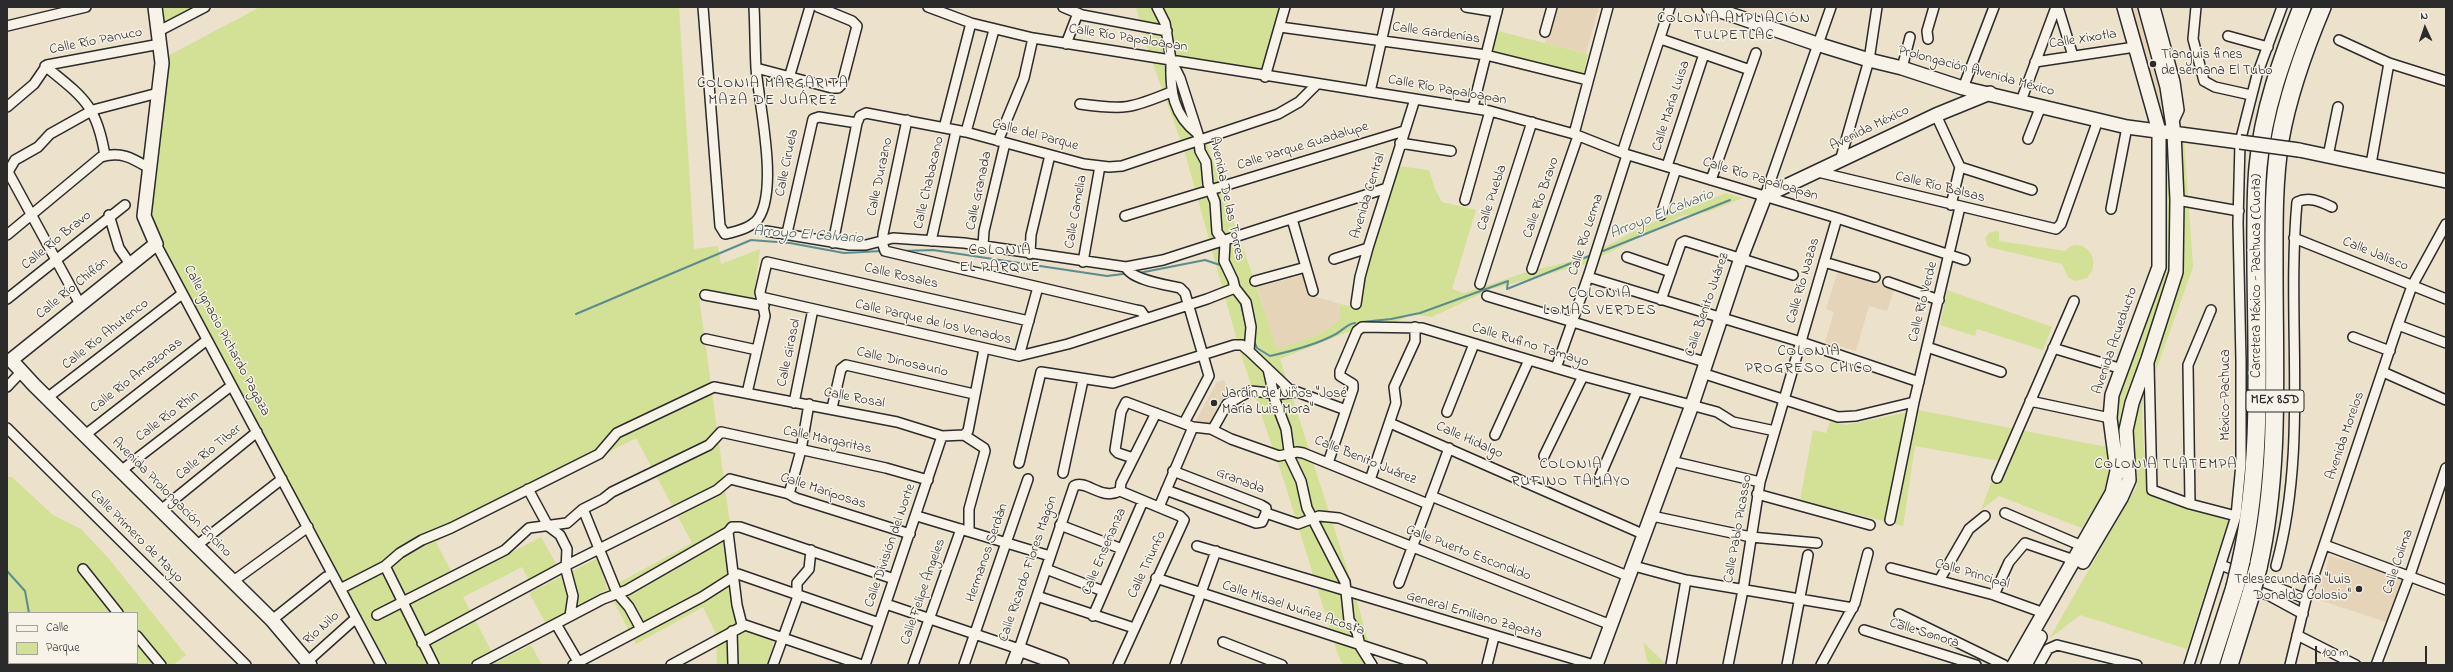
<!DOCTYPE html>
<meta charset="utf-8">
<style>
body{margin:0}
#map{position:relative;width:2453px;height:672px;overflow:hidden;background:#ece1cb;font-family:"Indie Flower",sans-serif}
canvas{display:block}
.frame{position:absolute;inset:0;border:8px solid #2b2b2b;pointer-events:none}
.legend{position:absolute;left:8px;top:612px;width:130px;height:52px;box-sizing:border-box;background:#f7f3e8;border:1px solid #a5a39c;margin:0;padding:5px 7px;list-style:none;font-size:12px;color:#2b2b2b}
.legend li{display:flex;align-items:center;gap:8px;height:20px}
.legend b{width:20px;border:1px solid #a5a39c}
.north{position:absolute;left:2405px;top:8px;width:40px;height:40px;-webkit-text-stroke:3px #f7f3e8;paint-order:stroke;rotate:357deg;font-size:11px;font-weight:700;line-height:16px;text-align:center;color:#2b2b2b}
.north::after{content:'';display:block;margin:auto;width:14px;height:18px;background:#2b2b2b;clip-path:polygon(50% 0,100% 100%,50% 72%,0 100%)}
.scale{position:absolute;left:2315px;top:646px;width:112px;height:18px;box-sizing:border-box;border:2px solid #2b2b2b;border-top:0;padding-left:5px;font-size:12px;line-height:14px;white-space:nowrap;color:#2b2b2b;-webkit-text-stroke:3px #f7f3e8;paint-order:stroke}
</style>
<div id="map">
<canvas width="2453" height="672"></canvas>
<div class="frame"></div>
<ul class="legend">
<li><b style="height:5px;background:#f7f3e8"></b>Calle</li>
<li><b style="height:11px;background:#d2e195"></b>Parque</li>
</ul>
<div class="north">N</div>
<div class="scale">100 m</div>
</div>
<script>
const ctx = document.querySelector('canvas').getContext('2d');
ctx.lineJoin = 'round';
function fillPath(path, color) {
  ctx.fillStyle = color;
  ctx.fill(path, 'evenodd');
}
function trace(path, color, width, dash) {
  ctx.strokeStyle = color;
  ctx.lineWidth = width;
  ctx.lineCap = dash ? 'butt' : 'round';
  ctx.setLineDash(dash || []);
  ctx.stroke(path);
}
function label(font, color, halo, rows, align = 'center') {
  ctx.font = font + ' "Indie Flower",sans-serif';
  ctx.lineWidth = 3;
  ctx.setLineDash([]);
  ctx.textBaseline = 'middle';
  ctx.strokeStyle = halo;
  ctx.fillStyle = color;
  for (const [text, x, y, turn = 0] of rows) {
    ctx.save();
    ctx.translate(x, y);
    ctx.rotate((+turn || 0) * Math.PI / 180);
    ctx.textAlign = isNaN(turn) ? turn : align;
    if (halo) ctx.strokeText(text, 0, 0);
    ctx.fillText(text, 0, 0);
    ctx.restore();
  }
}
fillPath(new Path2D(`
 M1556,7H1599L1586,53L1545,43Z
 M2122,7H2151L2178,128L2153,125Z
 M1838,270L1895,287L1887,311L1869,306L1856,351L1825,342L1834,312L1826,309Z
 M1304,275L1310,295L1340,304L1339,321L1320,334L1277,349L1257,287Z
 M1224,380L1232,398L1212,427L1196,420L1217,382Z
 M2330,556L2403,578L2389,623L2316,599Z`), '#e5d4b7');
fillPath(new Path2D(`
 M163,7H200L165,25Z
 M260,7H679L694,249L718,246L721,264L760,249L753,302L698,290L743,619L777,630L767,665H717L716,634L703,607L636,644L607,589L546,624L529,593L598,558L607,589L692,543L636,438L436,542L456,581L541,537L557,565L529,581L522,567L463,597L497,662L531,645L542,665H388L149,221L166,57Z
 M1136,7H1279L1264,71L1179,58C1209,156 1246,251 1277,349L1320,334L1339,321L1340,304L1359,308L1367,262L1399,166L1429,170L1435,189L1442,202L1476,210L1452,289L1464,293L1527,272L1584,258L1646,225L1726,193L1743,198L1707,212L1681,216L1586,264L1491,289L1432,317L1411,314L1393,324L1365,325L1280,359L1353,587L1375,665H1343L1338,655L1285,484L1241,355L1185,153L1146,44Z
 M1498,31L1588,54L1583,75L1493,52Z
 M2177,140H2184L2193,267L2153,379V357L2179,274Z
 M2162,141H2170L2169,278L2123,403L2119,424L2123,472L2114,425L2115,398L2159,279Z
 M1997,231L1999,232V241L2065,251C2081,233 2105,259 2087,278L2075,281L2068,277L2062,264L1988,247L1985,238L1990,232Z
 M1947,290L2052,327L2043,350L1977,329L1975,336L1940,325Z
 M2143,383L2142,423L2147,486L2230,514L2187,649L2080,615L2049,639L2137,486V468L2131,422Z
 M1918,410L2107,447C2113,487 2101,495 2082,528L1999,496L1981,510L1999,461L1915,446L1903,526L1800,500L1813,430L1826,433L1830,421L1846,425Z
 M7,477H12L53,515L81,529L110,560L186,655L173,665H7ZM9,613H137V663H9Z
 M1643,642L1667,665H1651L1647,661Z`), '#d2e195');
trace(new Path2D(`
 M901,251L933,250L1107,276L1123,274
 M1603,251L1730,200
 M1139,273L1205,260L1223,266
 M1240,301L1245,320
 M576,314L751,240L790,243L844,253L882,251
 M1362,322L1391,319L1420,313L1508,281L1507,289L1589,256
 M1253,339L1257,348L1270,356C1292,351 1316,345 1336,334C1343,330 1347,324 1355,323
 M7,571L25,591L29,613
 M50,663L52,665`), '#5b8c8f', 2);
const street = new Path2D(`
 M703,7L720,226L725,234C735,232 751,228 758,219C779,189 759,105 756,68C755,48 755,27 754,7
 M928,7L971,23L1033,38L1490,111L1574,134L1622,153L1837,218L1965,260
 M1063,7L1082,15L1167,31
 M1157,7L1165,23L1171,60L1180,78L1198,134L1200,151L1206,162L1208,184L1215,202L1217,232L1225,243L1224,261L1233,280L1235,288L1246,302L1251,327L1249,351L1268,369L1275,400L1286,429L1290,458L1301,481L1307,508L1345,582L1349,620L1357,632L1360,646L1372,665
 M1466,7L1497,12
 M2058,7L2073,56
 M2155,7L2175,82L2179,110L2173,123
 M2196,7L2193,39L2204,81L2215,87L2251,95
 M7,26L86,7
 M1280,27L1486,55L1587,80
 M159,31L205,7
 M1545,32L1552,7
 M2228,36L2268,47
 M1661,39L1750,70
 M1928,39L1927,31L1934,7
 M2339,40L2389,63L2446,81
 M1066,44L1078,13
 M1171,62C1170,91 1173,115 1198,134
 M2035,62L2135,47
 M45,66C83,97 97,105 105,156
 M756,68L832,88H838L842,84L857,26L852,21L818,7
 M1902,68L1910,37
 M1265,77L1285,7
 M789,78L810,7
 M1963,88L1994,7
 M1370,92L1389,7
 M2021,101L2056,7
 M1080,104C1124,110 1130,109 1171,92
 M7,107L34,84L47,65L160,44
 M1473,107L1498,7
 M1936,115L1960,167L1951,205
 M907,120L883,234V245L885,251L1136,310L1141,311L1146,318
 M944,128L971,23
 M966,132L994,30
 M1574,134L1608,7
 M2028,139L2041,106
 M998,141L1024,78L1033,38
 M1400,143L1451,151
 M1622,153L1670,7
 M2328,156L2338,107
 M1840,161L1869,60L1877,7
 M2371,164L2389,63
 M1667,166L1704,54
 M1960,167L2032,190
 M7,170L80,304
 M8,172L15,160L38,147L50,134L93,110L158,93
 M1818,172L2056,229L2061,224L2098,120
 M1711,180L1756,53
 M1765,196L1831,7
 M1465,200L1490,111
 M2177,200L2239,211
 M2111,209L2127,127
 M109,215L119,248L130,264
 M1661,215L1676,169
 M1125,216L1404,131
 M1292,219L1313,291
 M766,231L850,245H866L893,238L964,243L1126,267L1163,260L1387,188
 M787,233L813,119L819,117L857,123
 M7,235L101,157C121,151 132,158 149,168
 M2294,238L2446,299
 M931,241L956,131
 M833,243L857,123L860,116L866,113L966,132L1084,164L1109,167L1122,166L1278,114L1299,102L1316,85
 M156,244L381,665
 M983,246L984,231L1005,143
 M1030,254L1031,235L1050,155
 M1627,257L1671,272
 M1334,259L1368,248
 M1083,262L1100,166
 M1824,262L1875,277
 M1126,267C1131,280 1167,285 1180,288L1185,293L1209,376L1184,423
 M1532,269L1578,136
 M1588,277L1801,342L1919,382
 M1255,281L1306,267
 M1888,282L1939,300
 M1480,284L1532,122
 M705,295L764,306
 M1487,296L1705,362
 M761,297L1019,356L1068,344L1207,299L1235,288
 M7,299L125,205
 M1661,300L1681,243L1685,241L1793,275
 M1356,304L1360,277L1368,248L1415,99
 M2398,325L2446,343
 M2353,337L2390,351
 M706,339L757,350
 M1927,347L2001,372
 M2053,348L2122,369
 M1019,356L1038,287
 M2149,365L2152,490L2190,504L2236,516
 M1556,368L1588,277L1627,155
 M1269,370L1289,389L1346,410
 M2383,372L2446,400
 M1702,373L1838,417L1856,416L1914,402
 M7,387L22,371
 M747,393L765,316L760,292L767,262L1029,321
 M47,398L182,294
 M2030,401L2110,418
 M794,403L813,309
 M832,408L841,369L846,365L974,394
 M1447,412L1474,344
 M1390,423L1645,535
 M7,428L246,665
 M1213,429L1227,404L1250,391L1281,394L1296,392
 M85,435L207,340
 M964,435L984,448L985,451L969,509V531
 M964,435L968,431L984,349
 M1495,435L1529,360
 M1544,456L1583,376
 M1133,458L1118,453L1115,450L1121,412L1126,402L1193,427L1211,429L1231,439L1279,456L1297,452L1303,453L1428,504
 M1671,461L1760,482
 M1019,463L1041,372L1113,383L1234,345H1242L1249,351
 M1328,463L1353,389V384L1340,376V371L1357,331L1362,327L1422,328L1583,376L1717,412L1733,422L1775,431
 M122,470L231,386
 M1173,471L1261,505L1266,508V513L1298,524L1319,516L1339,518L1611,625
 M1063,473L1083,380
 M1997,478L2074,301
 M1370,480L1396,403L1394,387L1415,341V327
 M1598,481L1637,391
 M528,489L548,526L560,535L567,549L566,570L573,596L570,616
 M1166,490L1256,523L1262,522L1266,513
 M1120,491L1121,483L1156,413
 M789,494L801,450L809,404
 M1757,494L1870,525
 M1431,496L1630,577
 M2190,504L2188,365L2211,310
 M1159,507L1193,427
 M583,509L617,593L629,607L641,629
 M161,510L257,432
 M2005,513L2082,546
 M917,516L1050,556
 M1652,516L1751,537L1817,543
 M1890,520L1914,402L1960,207
 M1060,525L1122,549
 M728,532L737,605L742,625
 M2325,545L2446,590
 M196,546L282,479
 M1197,546L1594,665
 M2221,565L2306,599
 M385,566L434,665
 M1634,566L1686,580L1853,608
 M2276,566C2309,446 2286,323 2297,202C2309,196 2321,202 2332,207
 M1891,568L1994,595L2044,613
 M83,569L118,613
 M1046,569L1103,591
 M1156,578L1422,665
 M1940,579L1969,529L1985,516
 M232,582L308,527
 M1399,583L1449,448
 M342,588L385,566L400,553L422,540L451,528L599,454L617,433L714,387L897,422L942,436L964,435
 M2250,588L2270,596L2303,614
 M1994,595L2009,562L2025,543L2074,560
 M1037,596L1134,628
 M886,604L1019,649L1074,486C1086,479 1101,501 1120,491
 M1899,614L2004,665
 M377,615L505,550L529,528L567,523L583,509L603,499L612,492L709,445L721,432L886,468L928,480
 M1093,616L1143,501
 M272,620L326,577
 M556,624L580,665
 M1864,630L1976,665
 M732,631L733,665
 M2297,635L2356,665
 M137,636L161,665
 M1223,642L1282,665
 M422,643L567,565L717,490L730,479L789,494L796,498L910,534
 M308,661L356,618
 M477,665L603,599L627,590L728,532L732,527H740L894,579
 M573,665L702,597L738,574L879,623
 M671,665L745,625L862,665
 M773,665L797,599V583L809,569L811,550
 M865,665L942,436
 M913,665L961,529
 M964,665L1028,479
 M1118,665L1184,520L1180,516L1120,491
 M1175,665L1216,551
 M1487,665L1494,637
 M1671,665L1686,580
 M1728,665L1743,590L1760,482L1837,218
 M1787,665L1808,555
 M1821,665L1855,603L1868,553
 M2039,665L2048,649L2057,645L2137,665
 M2189,665L2236,516L2241,464V361L2238,223L2240,142L2257,75L2282,7
 M2290,665L2306,599L2398,325L2412,286L2446,224
 M2376,665L2410,575L2446,468`);
const secondary = new Path2D(`
 M155,7L162,63L144,216L156,244L11,360L34,385L272,620L310,665
 M1709,7L1817,44L1869,60L1902,68L1963,88L2127,127L2240,142
 M2299,150L2446,181
 M2083,562L2121,498L2129,480L2126,430L2132,403L2148,359L2176,272L2177,200L2174,133L2167,87L2145,7
 M1013,665L1019,649L1062,665
 M1596,665L1692,405L1741,258L1765,196L1936,115L1990,93
 M2014,665L2112,493L2117,471L2110,418L2112,395L2159,267V131L2124,7
 M2025,665L2040,637`);
const highway = new Path2D(`
 M2241,561C2262,465 2257,367 2256,269C2256,235 2255,200 2258,167C2263,110 2282,59 2302,7
 M2258,568C2280,471 2274,372 2274,273C2274,229 2273,184 2280,140C2288,94 2304,50 2322,7
 M2210,665L2235,587
 M2229,665L2251,594`);
trace(street, '#2b2b2b', 12);
trace(secondary, '#2b2b2b', 16);
trace(highway, '#2b2b2b', 20);
trace(street, '#f7f3e8', 9);
trace(secondary, '#f7f3e8', 13);
trace(highway, '#f7f3e8', 17);
const secondaryBridge = new Path2D(`
 M2240,142L2299,150`);
const highwayBridge = new Path2D(`
 M2235,587L2241,561
 M2251,594L2258,568`);
trace(secondaryBridge, '#2b2b2b', 16, []);
trace(highwayBridge, '#2b2b2b', 20, []);
trace(secondaryBridge, '#f7f3e8', 13);
trace(highwayBridge, '#f7f3e8', 17);
for (const [x, y, r, color] of [
 [2153,64,4,"#2b2b2b"],
 [1214,403,4,"#2b2b2b"],
 [2359,589,4,"#2b2b2b"]
]) {
  const dot = new Path2D();
  dot.arc(x, y, r, 0, 2 * Math.PI);
  ctx.fillStyle = color;
  ctx.fill(dot);
  trace(dot, '#f7f3e8', 1.5);
}
for (const [x, y, w] of [
 [2275,401,58]
]) {
  const box = new Path2D();
  box.roundRect(x - w / 2, y - 11, w, 22, 3);
  ctx.fillStyle = '#f7f3e8';
  ctx.fill(box);
  trace(box, '#2b2b2b', 1);
}
label('bold 13px', '#2b2b2b', null, [
 ["MEX 85D",2275,401]
]);
label('14px', '#2b2b2b', '#f7f3e8', [
 ["Calle Gardenías",1436,34,8],
 ["Calle Río Papaloapan",1128,39,9],
 ["Calle Xixotla",2083,40,-9],
 ["Calle Río Panuco",96,42,-11],
 ["Prolongación Avenida México",1976,72,15],
 ["Calle Río Papaloapan",1447,91,10],
 ["Calle María Luisa",1672,106,-72],
 ["Avenida México",1870,129,-26],
 ["Calle del Parque",1035,136,15],
 ["Calle Parque Guadalupe",1303,147,-17],
 ["Calle Ciruela",788,163,-78],
 ["Calle Durazno",881,177,-78],
 ["Calle Río Papaloapan",1760,180,17],
 ["Calle Chabacano",930,183,-77],
 ["Calle Río Balsas",1940,188,14],
 ["Calle Granada",980,191,-78],
 ["Avenida Central",1369,196,-73],
 ["Calle Puebla",1493,198,-72],
 ["Calle Río Bravo",1542,198,-71],
 ["Avenida De las Torres",1226,199,78],
 ["Calle Camelia",1077,212,-80],
 ["Calle Río Lerma",1587,235,-72],
 ["Calle Río Bravo",57,241,-39],
 ["Calle Jalisco",2375,255,22],
 ["Carretera México - Pachuca (Cuota)",2258,276,-90],
 ["Calle Rosales",901,277,13],
 ["Calle Río Nazas",1804,281,-74],
 ["Calle Río Chiflón",73,289,-39],
 ["Calle Río Verde",1924,302,-76],
 ["Calle Benito Juárez",1708,305,-71],
 ["Calle Parque de los Venados",933,323,13],
 ["Calle Río Ahutenco",106,335,-38],
 ["Calle Ignacio Pichardo Pagaza",226,341,62],
 ["Avenida Acueducto",2116,341,-71],
 ["Calle Rufino Tamayo",1530,346,17],
 ["Calle Girasol",790,353,-78],
 ["Calle Dinosaurio",902,363,13],
 ["Calle Río Amazonas",137,376,-38],
 ["México-Pachuca",2227,395,-90],
 ["Calle Rosal",854,399,11],
 ["Calle Río Rhin",168,417,-37],
 ["Avenida Morelos",2346,436,-71],
 ["Calle Margaritas",827,441,12],
 ["Calle Hidalgo",1469,441,24],
 ["Calle Río Tiber",209,453,-39],
 ["Calle Benito Juárez",1365,461,22],
 ["Granada",1240,482,21],
 ["Calle Mariposas",823,492,18],
 ["Avenida Prolongación Encino",171,498,45],
 ["Calle Pablo Picasso",1739,529,-80],
 ["Calle Primero de Mayo",136,537,45],
 ["Calle División del Norte",891,546,-71],
 ["Calle Enseñanza",1105,552,-67],
 ["Hermanos Serdán",988,553,-71],
 ["Calle Puerto Escondido",1468,554,21],
 ["Calle Colima",2399,562,-71],
 ["Calle Triunfo",1148,565,-65],
 ["Calle Ricardo Flores Magón",1029,569,-71],
 ["Calle Principal",1972,575,16],
 ["Calle Felipe Ángeles",924,592,-71],
 ["Calle Misael Nuñez Acosta",1293,609,18],
 ["General Emiliano Zapata",1474,616,16],
 ["Río Nilo",322,629,-42],
 ["Calle Sonora",1924,634,17]
]);
label('14px', '#2b2b2b', '#f7f3e8', [
 ["Tianguis fines",2161,56],
 ["de semana El Tubo",2161,72],
 ["Jardín de Niños \"José",1222,395],
 ["María Luis Mora\"",1222,411],
 ["Telesecundaria \"Luis",2351,581,"right"],
 ["Donaldo Colosio\"",2351,597,"right"]
], 'left');
ctx.letterSpacing = '1px';
label('15px', '#2b2b2b', '#f7f3e8', [
 ["COLONIA AMPLIACIÓN",1734,20],
 ["TULPETLAC",1734,37],
 ["COLONIA MARGARITA",773,85],
 ["MAZA DE JUÁREZ",773,102],
 ["COLONIA",1000,252],
 ["EL PARQUE",1000,269],
 ["COLONIA",1600,295],
 ["LOMAS VERDES",1600,312],
 ["COLONIA",1809,353],
 ["PROGRESO CHICO",1809,370],
 ["COLONIA",1571,466],
 ["RUFINO TAMAYO",1571,483],
 ["COLONIA TLATEMPA",2166,466]
]);
ctx.letterSpacing = '0px';
label('italic 15px', '#435b5d', '#f7f3e8', [
 ["Arroyo El Calvario",1662,215,-22],
 ["Arroyo El Calvario",808,236,4]
]);
</script>
